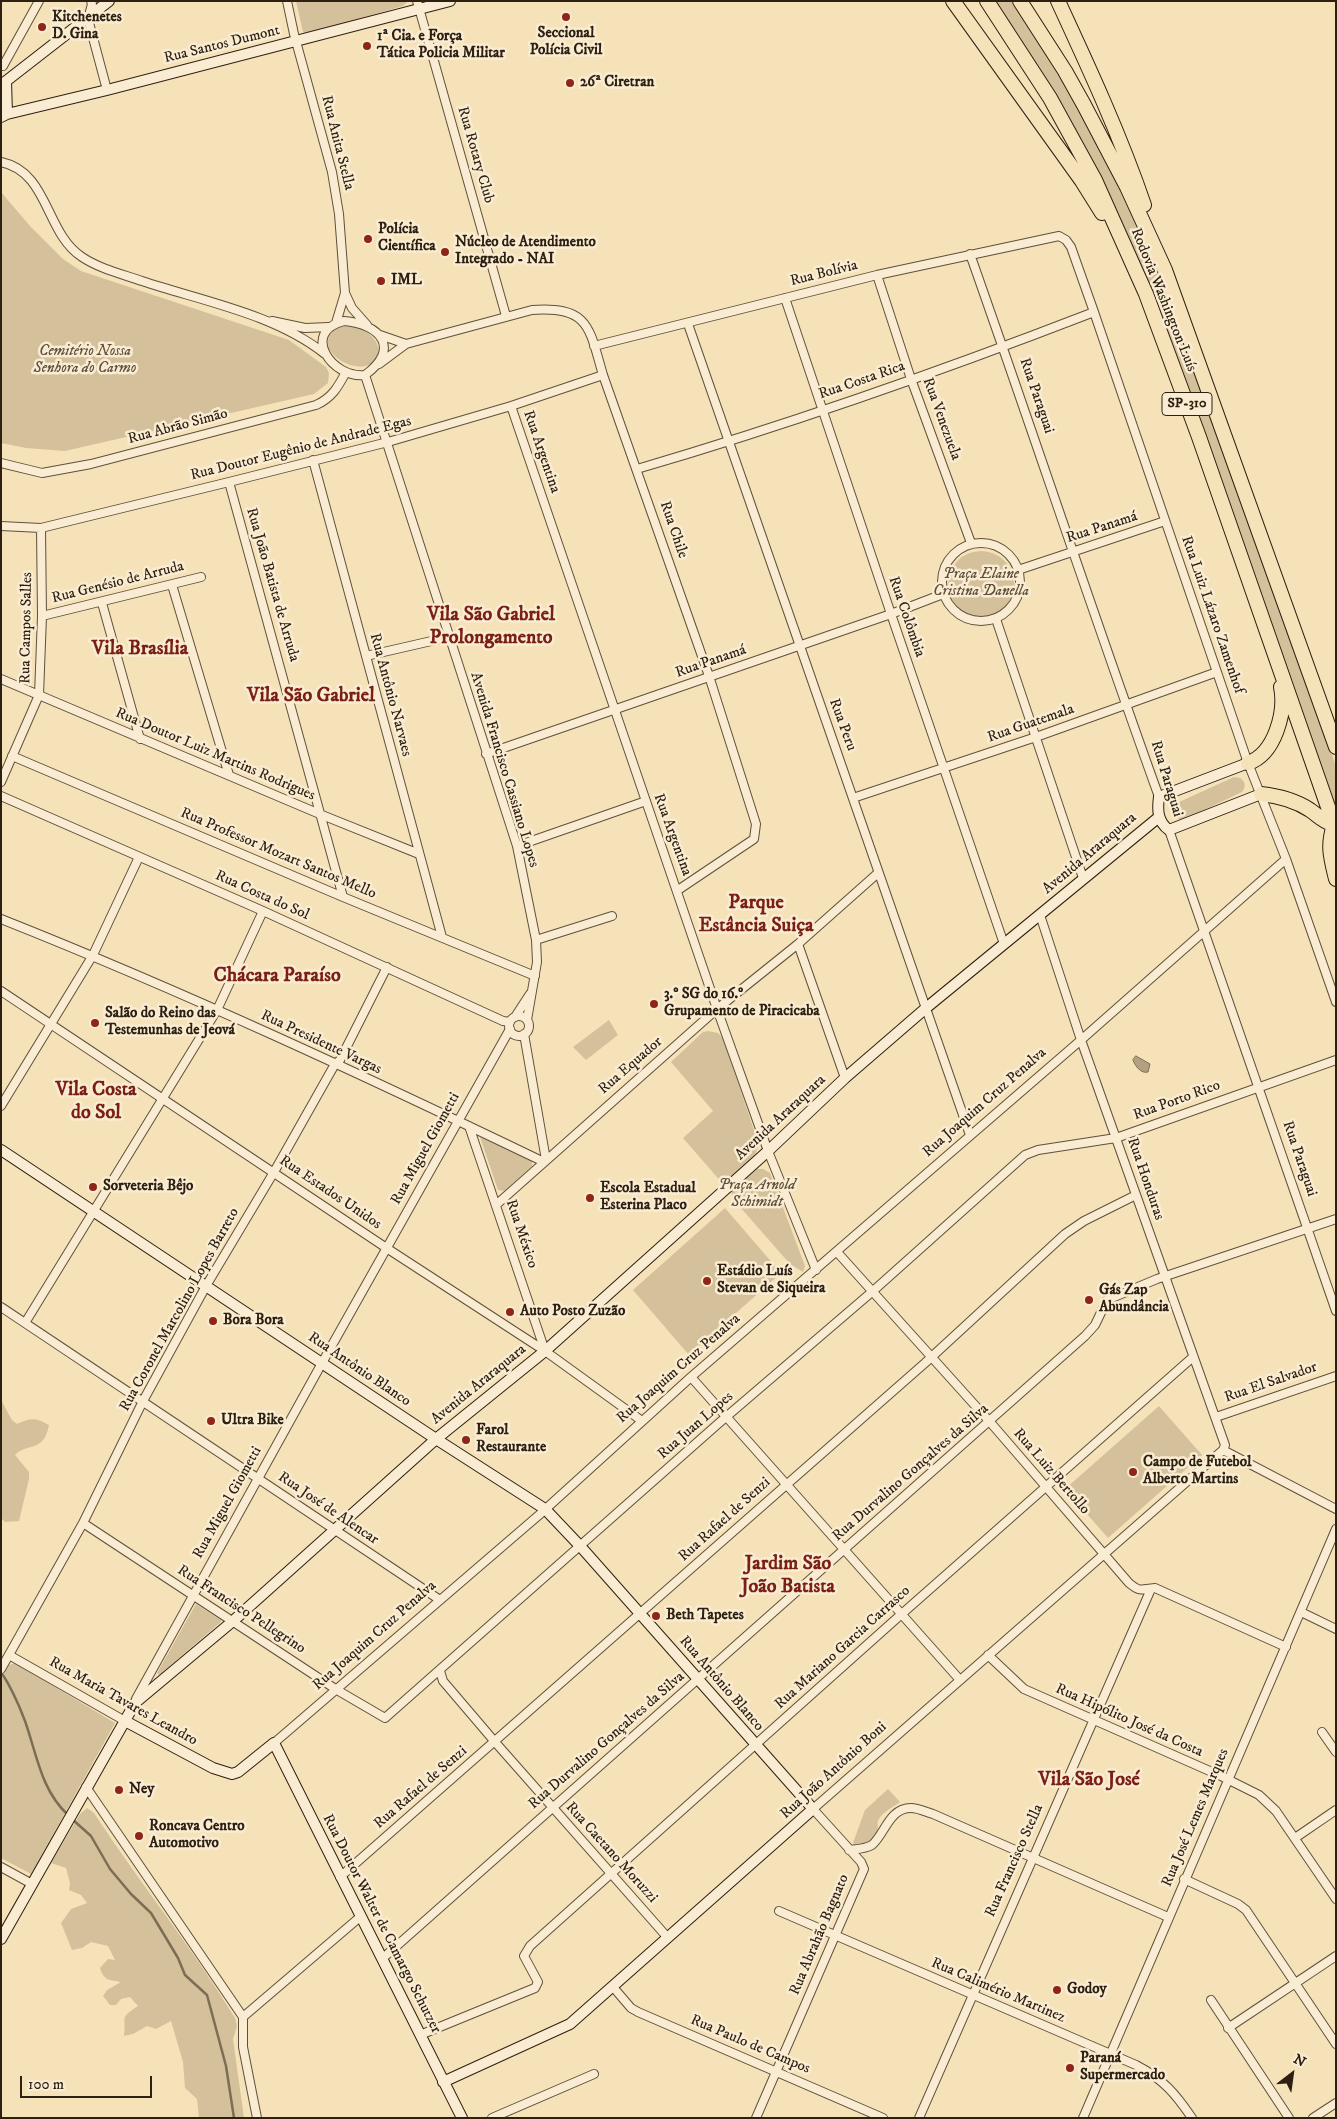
<!DOCTYPE html>
<meta charset="utf-8">
<style>
body{margin:0}
#map{position:relative;width:1337px;height:2119px;overflow:hidden;background:#f6e2b9;font-family:"IM FELL DW Pica",serif}
canvas{display:block}
.frame{position:absolute;inset:0;border:2px solid #2d2011;pointer-events:none}
.north{position:absolute;left:1267px;top:2049px;width:50px;height:50px;-webkit-text-stroke:4px #f9ecd2;paint-order:stroke;rotate:30deg;font-size:14px;font-weight:700;line-height:20px;text-align:center;color:#2d2011}
.north::after{content:'';display:block;margin:auto;width:18px;height:22px;background:#2d2011;clip-path:polygon(50% 0,100% 100%,50% 72%,0 100%)}
.scale{position:absolute;left:20px;top:2076px;width:132px;height:22px;box-sizing:border-box;border:2px solid #2d2011;border-top:0;padding-left:6px;font-size:15px;line-height:18px;white-space:nowrap;color:#2d2011;-webkit-text-stroke:4px #f9ecd2;paint-order:stroke}
</style>
<div id="map">
<canvas width="1337" height="2119"></canvas>
<div class="frame"></div>
<div class="north">N</div>
<div class="scale">100 m</div>
</div>
<script>
const ctx = document.querySelector('canvas').getContext('2d');
ctx.lineJoin = 'round';
function fillPath(path, color) {
  ctx.fillStyle = color;
  ctx.fill(path, 'evenodd');
}
function trace(path, color, width, dash) {
  ctx.strokeStyle = color;
  ctx.lineWidth = width;
  ctx.lineCap = dash ? 'butt' : 'round';
  ctx.setLineDash(dash || []);
  ctx.stroke(path);
}
function label(font, color, halo, rows, align = 'center') {
  ctx.font = font + ' "IM FELL DW Pica",serif';
  ctx.lineWidth = 5;
  ctx.setLineDash([]);
  ctx.textBaseline = 'middle';
  ctx.strokeStyle = halo;
  ctx.fillStyle = color;
  for (const [text, x, y, turn = 0] of rows) {
    ctx.save();
    ctx.translate(x, y);
    ctx.rotate((+turn || 0) * Math.PI / 180);
    ctx.textAlign = isNaN(turn) ? turn : align;
    if (halo) ctx.strokeText(text, 0, 0);
    ctx.fillText(text, 0, 0);
    ctx.restore();
  }
}
fillPath(new Path2D(`
 M296,1H408L403,6L307,34L303,32Z
 M994,1H1014L1042,45L1098,140L1164,285L1336,766V815L1149,293Z
 M1,192L30,226L63,259L81,271L289,340L326,367L329,373L328,383L314,394L65,451L26,448L1,443Z
 M341,326C358,326 375,331 379,350C374,390 298,348 341,326Z
 M948 584a33 33 0 1 1 66 0a33 33 0 1 1-66 0Z
 M1234,777L1240,778C1246,782 1246,787 1242,792L1183,820L1174,817L1173,808L1177,803Z
 M609,1020L618,1035L586,1060L573,1047Z
 M708,1031L718,1033L723,1038L759,1145L754,1157L723,1184L683,1138L713,1111L671,1062L703,1032Z
 M480,1137L532,1160V1166L504,1191L498,1190Z
 M757,1169H763L770,1173L805,1266L803,1272L790,1264L733,1199L731,1191Z
 M725,1208L781,1273L689,1355L633,1290Z
 M1,1400L12,1420L17,1424C31,1417 36,1418 49,1425C44,1453 28,1442 15,1455L29,1472V1479L19,1521L5,1522L1,1518Z
 M1159,1406L1202,1455L1108,1538L1065,1489Z
 M196,1604L221,1620V1622L159,1675L157,1673Z
 M15,1663L115,1723L31,1874L1,1858V1680L9,1665Z
 M888,1789L900,1802C893,1807 881,1813 878,1821C877,1824 878,1827 878,1829C877,1841 866,1843 856,1845L853,1843L865,1810Z
 M87,1808L94,1813C139,1882 192,1947 235,2018L237,2026L233,2039L244,2118H199L197,2099L185,2088L183,2062L171,2021L156,2029L147,2026L133,2034L124,2036C127,2016 118,2019 138,2006L130,1997L121,1999L116,2005H110L103,1996L107,1990L121,1982C110,1980 104,1981 100,1968L108,1959L115,1960L108,1946L91,1942L82,1948L72,1950L61,1923L71,1909L87,1903L81,1895L69,1890L70,1883L66,1868L51,1863L80,1814Z`), '#d4c19c');
const water = new Path2D(`
 M1136,1056L1150,1064L1148,1072C1141,1074 1135,1066 1133,1060Z`);
fillPath(water, '#b2a080');
trace(water, '#7d6d54', 1);
trace(new Path2D(`
 M1,1672C11,1687 19,1705 25,1721C37,1755 41,1790 68,1815
 M72,1819L91,1836L110,1869L131,1894L151,1913L178,1958L185,1975L207,1995L226,2066L234,2118`), '#7d6d54', 2.5);
const street = new Path2D(`
 M91,1L92,4L88,19L107,90
 M287,1L294,34L332,172L339,214L345,293L352,308L367,325
 M417,1L506,316
 M3,66L39,1
 M1,162C49,172 45,233 82,257C100,269 122,274 142,281C202,301 275,314 325,354
 M970,254C1034,435 1094,617 1159,797
 M877,275L911,379L971,543
 M785,298L891,614L1004,944
 M272,321L305,328L329,327
 M344,321C381,324 401,349 365,375C332,379 300,332 344,321Z
 M336,323L345,293
 M688,324L970,1135
 M380,335L406,344
 M594,346L877,275L1059,236L1066,240L1071,247L1094,312L1248,763L1286,859L1336,1002
 M379,364L406,344L532,310C590,306 589,328 603,375L709,676L756,824L754,839L678,890
 M365,375L517,846L536,940L537,962L527,1020
 M511,406L717,1009L768,1151L816,1270
 M313,460L442,937
 M1,463L42,473L91,464L316,405C332,398 338,387 346,372
 M637,469C791,424 944,370 1094,312
 M229,482L343,897
 M1,526L41,528L229,482L388,442L511,406L603,375
 M942 582a39 39 0 1 1 78 0a39 39 0 1 1-78 0Z
 M1018,570L1165,521
 M172,585L229,775
 M102,603L140,739
 M42,616L201,577
 M996,619L1083,878
 M366,656L449,637
 M1,679L322,815L419,854
 M486,754L891,614L943,594
 M12,756L343,897L535,976
 M1,782L39,695L42,616L41,528
 M1,796L263,911L503,1021L510,1022
 M853,798L1036,737L1217,672
 M1169,830L1336,1311
 M517,846L646,801
 M1040,915L1081,1040L1225,1445L1223,1450
 M1,919C185,992 365,1076 544,1162
 M536,940L612,916
 M798,944L845,1078
 M1,991L388,1249L545,1351L642,1421
 M509 1026a10 10 0 1 1 20 0a10 10 0 1 1-20 0Z
 M515,1017L530,994
 M524,1034L546,1160
 M1,1106L93,955L139,857
 M469,1126L545,1351
 M496,1205L717,1009L798,944L878,873
 M837,1252L990,1422L1129,1583C1141,1593 1141,1589 1155,1588L1286,1647
 M1,1307L440,1600
 M25,1323L217,1010L263,911
 M691,1377L960,1680
 M1216,1417L1336,1376
 M1223,1450L1336,1509
 M83,1523L337,1690L385,1718L719,1423L873,1291L1025,1155L1038,1150L1116,1138L1336,1060
 M1301,1612L1336,1629
 M9,1655L125,1721
 M988,1655L1024,1689L1221,1776L1259,1795L1276,1811L1336,1899
 M1,1669L83,1523L143,1401L206,1286L274,1172L335,1064L340,1060L387,967
 M440,1671L443,1681L495,1742L668,1938
 M136,1699L322,1363L510,1029
 M1322,1732L1336,1752
 M274,1743L539,1515L691,1377L1081,1040L1286,859
 M86,1787L243,2017V2047L257,2118
 M1295,1838L1336,1810
 M849,1850C857,1849 865,1849 872,1845C885,1834 889,1808 911,1808C918,1808 926,1812 933,1814L1168,1917
 M1,1867L32,1884
 M340,1877L925,1363L1065,1234L1084,1221L1136,1195
 M1184,1879L1238,1904L1246,1910L1336,2044
 M779,1911L1136,2065C1163,2079 1175,2093 1192,2118
 M383,1958L1085,1336L1095,1325L1107,1300L1157,1279L1336,1219
 M613,1987L631,2008L638,2012L883,2118
 M1211,2000L1289,2118
 M243,2017L360,1917
 M1228,2028L1336,1956
 M420,2035L535,1988L538,1982L524,1956L530,1946L896,1619L1193,1357
 M492,2118L594,2074
 M756,2118L864,1869L861,1862L813,1809L1223,1450
 M919,2118L1151,1589
 M1083,2118L1336,1529
 M1313,2118L1336,2103`);
const secondary = new Path2D(`
 M6,81L7,114
 M1,85L109,1
 M1,117L7,114L107,90L450,1
 M1248,763L1159,797C1157,811 1158,822 1169,830L1261,794
 M1,1150L436,1439L545,1509L581,1547L813,1809L570,2024L443,2082
 M125,1721L213,1768L232,1774L238,1772L274,1743L462,2118
 M1,1939L135,1703L233,1621L436,1439L545,1351L768,1151L845,1078L926,1008L1159,817`);
const highway = new Path2D(`
 M953,1L1082,181L1102,213
 M987,1L1050,98L1095,180L1146,294L1199,437L1336,830
 M1020,1L1065,71L1084,105L1127,187L1165,270L1336,747
 M1058,1C1089,68 1120,135 1144,205
 M1248,763C1275,754 1286,712 1281,687
 M1261,794C1279,796 1295,800 1310,810C1320,817 1322,821 1334,825C1327,846 1331,858 1336,879`);
trace(street, '#5f503b', 10);
trace(secondary, '#2d2011', 12);
trace(highway, '#2d2011', 16);
trace(street, '#f9ecd2', 8);
trace(secondary, '#f9ecd2', 10);
trace(highway, '#f6e2b9', 14);
for (const [x, y, r, color] of [
 [566,17,5,"#8f2418"],
 [42,27,5,"#8f2418"],
 [367,46,5,"#8f2418"],
 [570,83,5,"#8f2418"],
 [368,239,5,"#8f2418"],
 [445,252,5,"#8f2418"],
 [381,281,5,"#8f2418"],
 [654,1004,5,"#8f2418"],
 [95,1023,5,"#8f2418"],
 [93,1187,5,"#8f2418"],
 [590,1198,5,"#8f2418"],
 [707,1281,5,"#8f2418"],
 [1089,1300,5,"#8f2418"],
 [510,1312,5,"#8f2418"],
 [213,1321,5,"#8f2418"],
 [211,1421,5,"#8f2418"],
 [466,1440,5,"#8f2418"],
 [1133,1472,5,"#8f2418"],
 [656,1616,5,"#8f2418"],
 [119,1790,5,"#8f2418"],
 [139,1836,5,"#8f2418"],
 [1057,1990,5,"#8f2418"],
 [1070,2068,5,"#8f2418"]
]) {
  const dot = new Path2D();
  dot.arc(x, y, r, 0, 2 * Math.PI);
  ctx.fillStyle = color;
  ctx.fill(dot);
  trace(dot, '#f9ecd2', 2);
}
for (const [x, y, w] of [
 [1187,404,50]
]) {
  const box = new Path2D();
  box.roundRect(x - w / 2, y - 11.5, w, 23, 4);
  ctx.fillStyle = '#f9ecd2';
  ctx.fill(box);
  trace(box, '#2d2011', 1);
}
label('bold 14px', '#2d2011', null, [
 ["SP-310",1187,404]
]);
label('bold 15px', '#2d2011', '#f9ecd2', [
 ["Kitchenetes",52,18],
 ["D. Gina",52,35],
 ["Seccional",566,34,"center"],
 ["Polícia Civil",566,51,"center"],
 ["1ª Cia. e Força",377,37],
 ["Tática Policia Militar",377,54],
 ["26ª Ciretran",580,83],
 ["Polícia",378,230],
 ["Científica",378,247],
 ["Núcleo de Atendimento",455,243],
 ["Integrado - NAI",455,260],
 ["IML",391,281],
 ["3.º SG do 16.º",664,995],
 ["Grupamento de Piracicaba",664,1012],
 ["Salão do Reino das",105,1014],
 ["Testemunhas de Jeová",105,1031],
 ["Sorveteria Bêjo",103,1187],
 ["Escola Estadual",600,1189],
 ["Esterina Placo",600,1206],
 ["Estádio Luís",717,1272],
 ["Stevan de Siqueira",717,1289],
 ["Gás Zap",1099,1291],
 ["Abundância",1099,1308],
 ["Auto Posto Zuzão",520,1312],
 ["Bora Bora",223,1321],
 ["Ultra Bike",221,1421],
 ["Farol",476,1431],
 ["Restaurante",476,1448],
 ["Campo de Futebol",1143,1463],
 ["Alberto Martins",1143,1480],
 ["Beth Tapetes",666,1616],
 ["Ney",129,1790],
 ["Roncava Centro",149,1827],
 ["Automotivo",149,1844],
 ["Godoy",1067,1990],
 ["Paraná",1080,2059],
 ["Supermercado",1080,2076]
], 'left');
label('15px', '#2d2011', '#f9ecd2', [
 ["Rua Santos Dumont",222,45,-14],
 ["Rua Anita Stella",337,143,76],
 ["Rua Rotary Club",475,155,74],
 ["Rua Bolívia",824,274,-14],
 ["Rodovia Washington Luís",1163,300,68],
 ["Rua Costa Rica",862,381,-19],
 ["Rua Paraguai",1036,396,71],
 ["Rua Venezuela",941,419,70],
 ["Rua Abrão Simão",178,427,-15],
 ["Rua Doutor Eugênio de Andrade Egas",301,449,-14],
 ["Rua Argentina",541,452,71],
 ["Rua Panamá",1102,528,-18],
 ["Rua Chile",673,530,71],
 ["Rua Genésio de Arruda",118,583,-14],
 ["Rua João Batista de Arruda",272,585,74],
 ["Rua Luiz Lázaro Zamenhof",1212,615,71],
 ["Rua Colômbia",906,617,71],
 ["Rua Campos Salles",27,628,-89],
 ["Rua Panamá",711,662,-19],
 ["Rua Antônio Narvaes",390,695,75],
 ["Rua Guatemala",1031,724,-19],
 ["Rua Peru",842,725,70],
 ["Rua Doutor Luiz Martins Rodrigues",215,755,23],
 ["Avenida Francisco Cassiano Lopes",504,770,73],
 ["Rua Paraguai",1166,779,73],
 ["Rua Argentina",672,835,70],
 ["Rua Professor Mozart Santos Mello",278,854,23],
 ["Avenida Araraquara",1090,854,-40],
 ["Rua Costa do Sol",262,896,24],
 ["Rua Presidente Vargas",321,1043,25],
 ["Rua Equador",631,1066,-41],
 ["Rua Porto Rico",1177,1101,-20],
 ["Rua Joaquim Cruz Penalva",985,1103,-41],
 ["Avenida Araraquara",781,1118,-43],
 ["Rua Miguel Giometti",426,1149,-61],
 ["Rua Paraguai",1299,1159,71],
 ["Rua Honduras",1145,1179,71],
 ["Rua Estados Unidos",330,1193,34],
 ["Rua México",521,1234,71],
 ["Rua Coronel Marcolino Lopes Barreto",180,1310,-61],
 ["Rua Joaquim Cruz Penalva",679,1369,-41],
 ["Rua Antônio Blanco",359,1370,34],
 ["Rua El Salvador",1271,1383,-19],
 ["Avenida Araraquara",479,1385,-39],
 ["Rua Juan Lopes",696,1426,-41],
 ["Rua Luiz Bertollo",1051,1472,49],
 ["Rua Durvalino Gonçalves da Silva",911,1473,-41],
 ["Rua Miguel Giometti",228,1503,-61],
 ["Rua José de Alencar",328,1509,34],
 ["Rua Rafael de Senzi",725,1520,-42],
 ["Rua Francisco Pellegrino",241,1610,33],
 ["Rua Joaquim Cruz Penalva",375,1636,-41],
 ["Rua Mariano Garcia Carrasco",843,1648,-42],
 ["Rua Antônio Blanco",721,1684,49],
 ["Rua Maria Tavares Leandro",123,1702,29],
 ["Rua Hipólito José da Costa",1129,1721,24],
 ["Rua Durvalino Gonçalves da Silva",607,1741,-41],
 ["Rua João Antônio Boni",834,1771,-42],
 ["Rua Rafael de Senzi",421,1788,-41],
 ["Rua José Lemes Marques",1196,1818,-67],
 ["Rua Caetano Moruzzi",611,1853,48],
 ["Rua Francisco Stella",1015,1861,-66],
 ["Rua Doutor Walter de Camargo Schutzer",381,1924,63],
 ["Rua Abrahão Bagnato",820,1935,-67],
 ["Rua Calimério Martinez",998,1991,23],
 ["Rua Paulo de Campos",750,2045,23]
]);
label('italic 15px', '#5f503b', '#f9ecd2', [
 ["Cemitério Nossa",85,352],
 ["Senhora do Carmo",85,369],
 ["Praça Elaine",981,575],
 ["Cristina Danella",981,592],
 ["Praça Arnold",757,1186],
 ["Schimidt",757,1203]
]);
label('bold 20px', '#7a1f14', '#f9ecd2', [
 ["Vila São Gabriel",491,616],
 ["Prolongamento",491,639],
 ["Vila Brasília",140,650],
 ["Vila São Gabriel",311,697],
 ["Parque",756,904],
 ["Estância Suiça",756,927],
 ["Chácara Paraíso",277,977],
 ["Vila Costa",96,1091],
 ["do Sol",96,1114],
 ["Jardim São",788,1565],
 ["João Batista",788,1588],
 ["Vila São José",1089,1781]
]);
</script>
